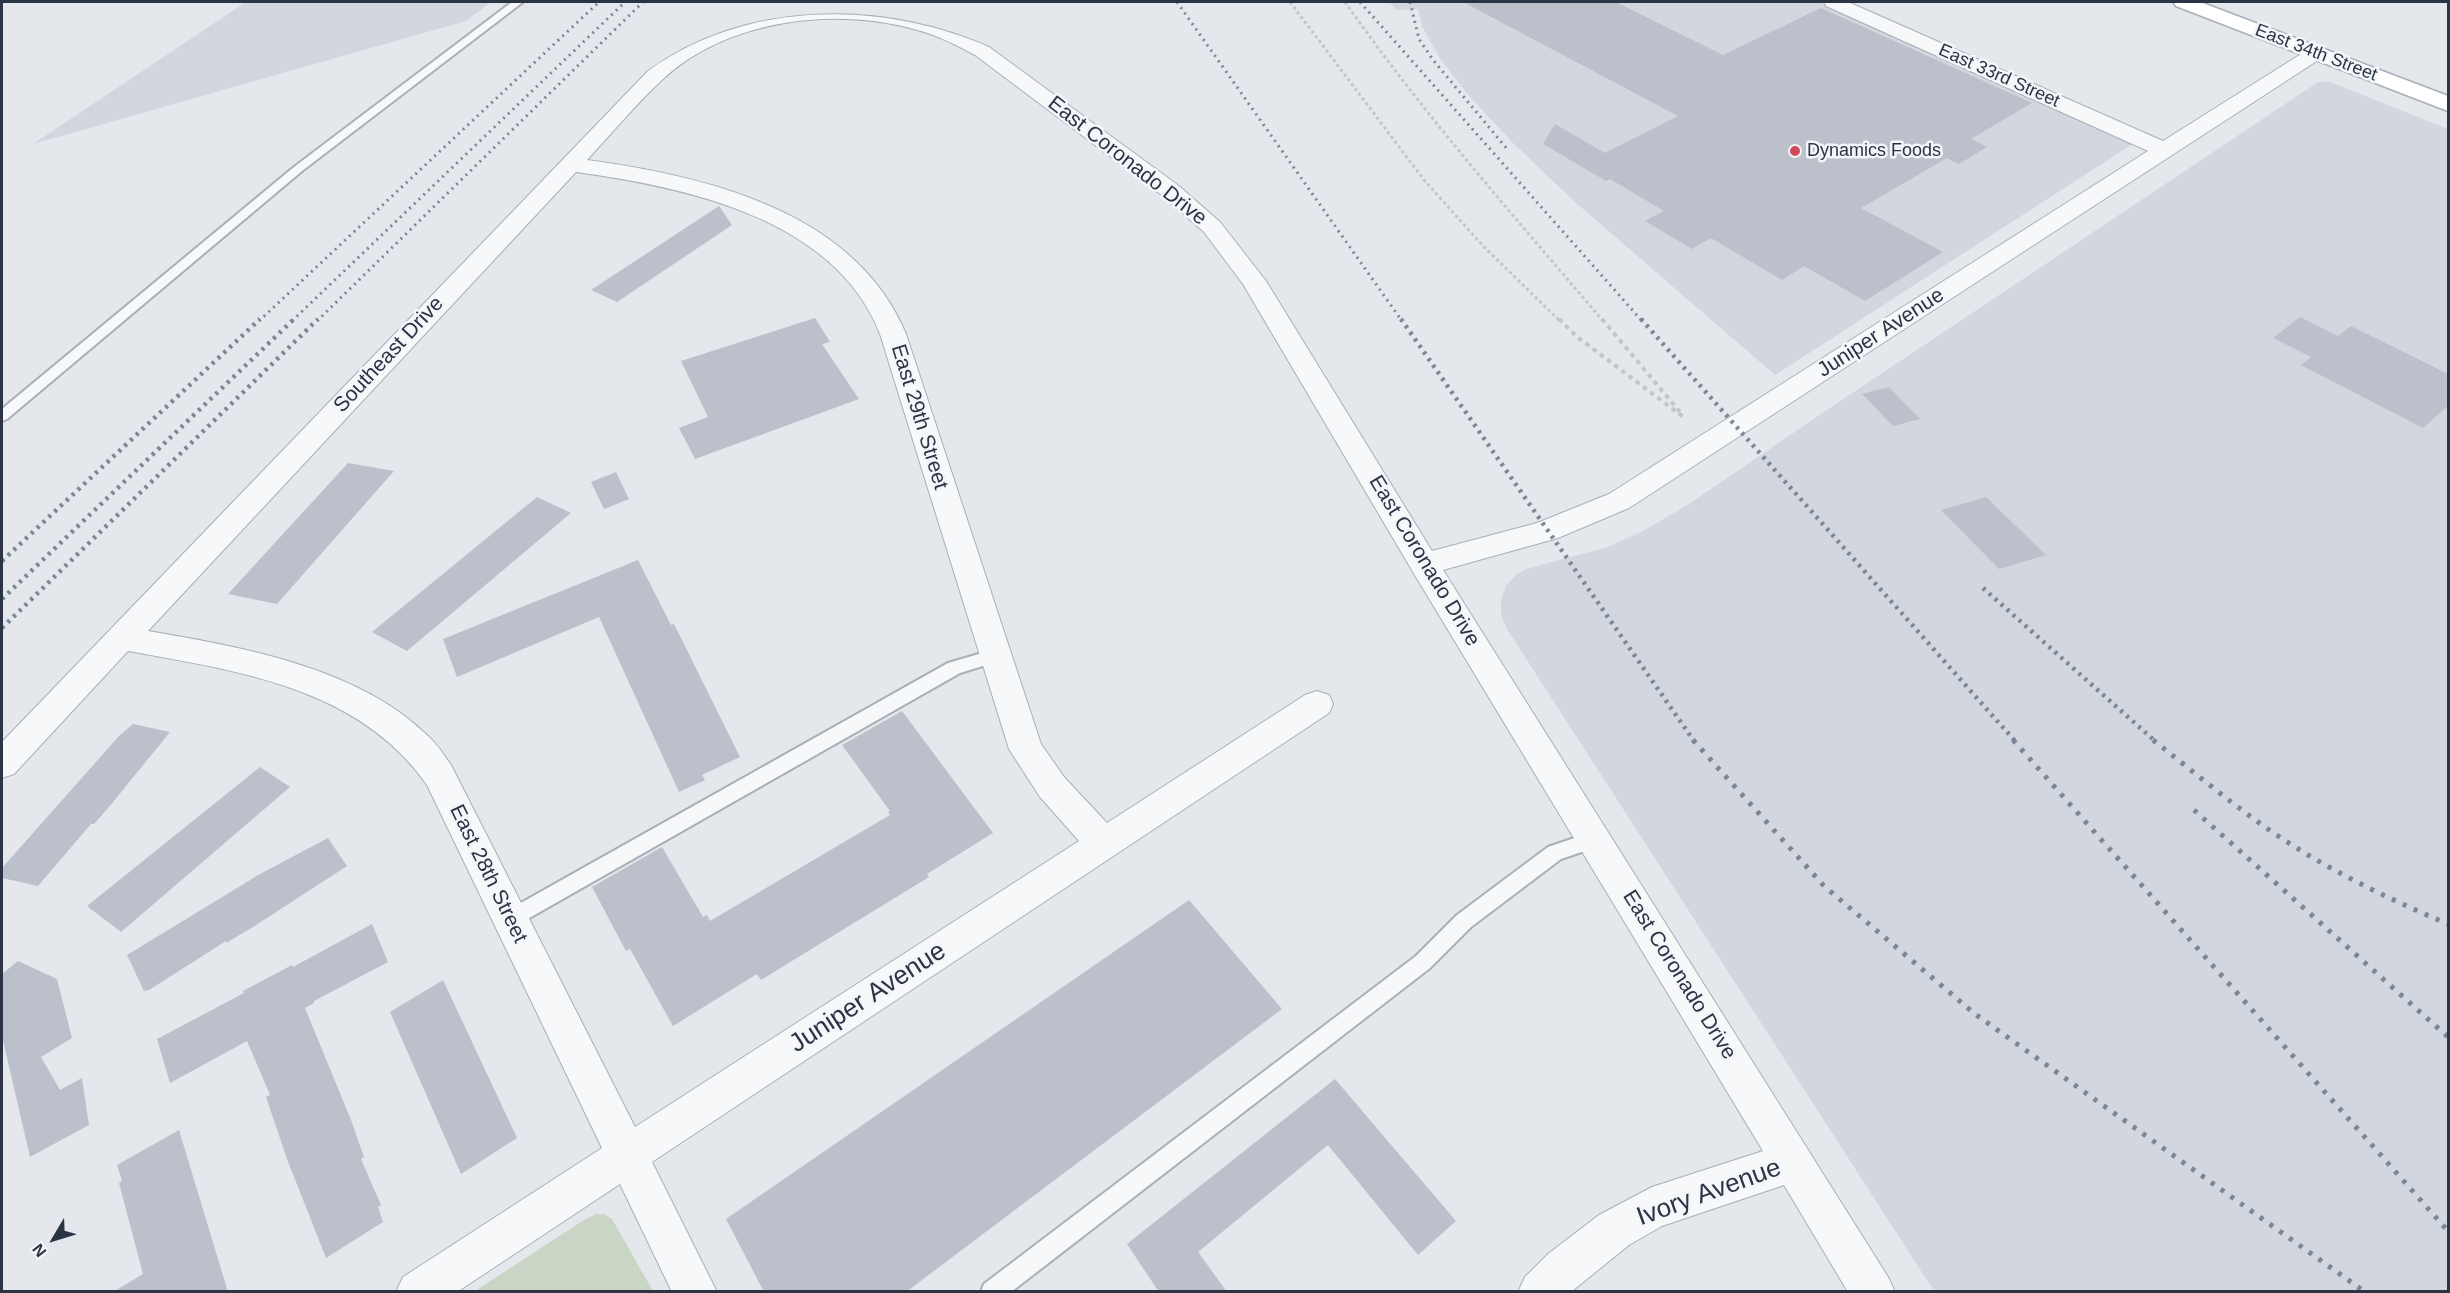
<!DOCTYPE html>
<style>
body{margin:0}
#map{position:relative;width:2450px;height:1293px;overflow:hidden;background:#e4e7ec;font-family:Helvetica,sans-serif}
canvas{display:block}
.frame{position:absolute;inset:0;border:3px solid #2b3445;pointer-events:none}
.north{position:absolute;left:24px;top:1209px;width:60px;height:60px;-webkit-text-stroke:4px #f4f6f9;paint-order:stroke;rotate:232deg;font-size:16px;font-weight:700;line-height:24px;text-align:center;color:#2b3445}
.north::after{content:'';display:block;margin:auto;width:21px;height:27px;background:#2b3445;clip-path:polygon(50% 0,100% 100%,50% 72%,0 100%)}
</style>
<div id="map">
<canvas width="2450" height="1293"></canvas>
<div class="frame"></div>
<div class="north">N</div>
</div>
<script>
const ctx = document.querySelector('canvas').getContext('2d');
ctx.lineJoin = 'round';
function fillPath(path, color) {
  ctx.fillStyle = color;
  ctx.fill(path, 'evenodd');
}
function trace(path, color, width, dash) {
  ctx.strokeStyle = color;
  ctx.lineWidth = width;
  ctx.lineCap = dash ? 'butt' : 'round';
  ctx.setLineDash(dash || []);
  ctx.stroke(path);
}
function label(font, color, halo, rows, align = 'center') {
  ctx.font = font + ' Helvetica,sans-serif';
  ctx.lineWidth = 5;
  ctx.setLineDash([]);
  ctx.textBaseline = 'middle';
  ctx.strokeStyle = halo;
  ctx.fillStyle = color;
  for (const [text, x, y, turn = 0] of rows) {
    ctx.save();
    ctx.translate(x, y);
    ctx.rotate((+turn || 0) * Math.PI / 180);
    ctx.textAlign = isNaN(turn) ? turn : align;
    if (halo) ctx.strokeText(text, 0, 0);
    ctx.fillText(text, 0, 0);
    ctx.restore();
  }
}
fillPath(new Path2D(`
 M246,2H491L466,21L33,144Z
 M1389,2H1845L2145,136L1775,375L1575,202L1513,143L1470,97L1441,60L1422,26L1418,9L1397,10Z
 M2318,82H2330L2448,129V1291H1934L1507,629L1501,615V600L1506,586L1516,575L1526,569L1608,547L1643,531L1689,504L1821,414Z`), '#d2d6de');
fillPath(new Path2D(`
 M596,1214H604L612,1219L653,1291H475L584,1220Z`), '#c9d6c5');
fillPath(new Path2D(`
 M1463,2H1616L1723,55L1821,8L2032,103L1971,139L1987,147L1959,164L1947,158L1861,208L1943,252L1865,301L1804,266L1782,280L1711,238L1692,249L1645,221L1664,211L1610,179L1606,181L1543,144L1555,124L1605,153L1678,116Z
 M719,206L732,225L617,302L591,290Z
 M2300,317L2338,336L2351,326L2448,374V406L2423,428L2301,365L2311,357L2273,338Z
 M815,318L830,342L822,344L859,399L695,459L679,428L708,417L681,361Z
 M1889,387L1920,419L1893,426L1862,394Z
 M348,463L394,471L277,604L228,594Z
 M616,472L629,499L604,509L591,482Z
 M537,497L571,513L407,651L372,632Z
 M1986,497L2046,555L1999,569L1941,510Z
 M638,560L671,625L674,624L740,757L702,775L705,780L679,792L599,617L457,677L443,639Z
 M902,711L993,833L927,874L929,877L761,980L757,974L673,1026L630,949L626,951L592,887L662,847L703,917L707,915L710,921L890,815L888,812L890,811L842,745Z
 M133,724L170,732L109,807L94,824H91L38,886L2,878V868L119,736Z
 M260,767L290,787L121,932L87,906Z
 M328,838L347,866L253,927L226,943V941L149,990L144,991L127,955L260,874Z
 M1189,900L1282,1009L906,1292H764L726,1219Z
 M372,924L388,962L314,1001V1003L305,1008L351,1120L364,1157L361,1159L381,1205L378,1207L383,1222L326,1258L287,1159L266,1097L270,1095L247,1041L170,1083L157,1039L244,993L243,991L292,965L293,967Z
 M18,961L57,979L72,1038L41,1057L60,1090L82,1078L89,1125L30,1157L2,1036V974Z
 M443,980L517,1138L461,1174L390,1012Z
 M1335,1079L1456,1221L1418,1255L1328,1145L1198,1252L1227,1292H1159L1127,1244Z
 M179,1130L228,1292H113L143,1274L119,1183L122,1181L117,1165Z`), '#bbc0ca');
const service = new Path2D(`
 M512,2H523L302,171L7,419L2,421V409L294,167Z
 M996,649L1002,650L1004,655L1002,660L960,673L517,925L510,928L503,925L500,919L503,913L948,663Z
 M1595,831L1602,833L1604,839L1602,845L1561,859L1471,927L1430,968L1011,1292H981L984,1284L1416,956L1457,915L1548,847Z`);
const minor = new Path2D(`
 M1824,2H1848L2163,141L2309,49H2323L2326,53L2323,57L1629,508L1558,538L1443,570L1888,1277L1895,1292H1848L1784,1185L1662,1226L1629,1245L1571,1292H1518L1525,1277L1548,1254L1599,1215L1652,1187L1763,1151L1413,572L1243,284L1204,232L1163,196L975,55C956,45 937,35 917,30C834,6 726,20 662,80C636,104 612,133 587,160C706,176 855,211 906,334L1041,744L1064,777L1107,823L1305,695L1317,691L1329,695L1333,704L1329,713L652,1162L717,1292H672L620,1184L457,1292H396L403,1277L602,1148L427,785C359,687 237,671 128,651L14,774L2,778V742L648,71C746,0 881,0 989,47L1179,186L1220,222L1266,281L1432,551L1537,523L1609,494L2148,151L1826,6ZM576,172C685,187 835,218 880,334L1009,749L1040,797L1079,841L635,1127L451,765C444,755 437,744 428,736C358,667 241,647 148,631Z`);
const secondary = new Path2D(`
 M2173,2H2200L2448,96V111L2176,6Z`);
trace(service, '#a9aeb7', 4);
trace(minor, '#a9aeb7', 2);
trace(secondary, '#a9aeb7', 3);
trace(new Path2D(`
 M1290,2L1424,180L1485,248L1560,321
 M1345,2C1423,114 1515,217 1603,321`), '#c2c5cb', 3, [3, 3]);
trace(new Path2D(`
 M1559,319L1576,336L1686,419
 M1602,319L1680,412`), '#c2c5cb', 4, [4.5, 4.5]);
fillPath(service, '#f7f8fa');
fillPath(minor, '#f7f8fa');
fillPath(secondary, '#fff');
trace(new Path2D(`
 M1177,2L1402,321
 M1360,2L1642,321
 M1410,2L1419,39L1433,60L1508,150
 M259,321L599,2
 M292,321L625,2
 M317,321L643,2`), '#7d8696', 3, [2, 4.5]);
trace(new Path2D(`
 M1401,319L1694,741
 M1641,319L2015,741
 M2,561L260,319
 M1983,588L2155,741
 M2,599L294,319
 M2,628L318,319`), '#7d8696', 4.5, [3, 5]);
trace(new Path2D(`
 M1693,740L1824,886L1975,1014L2365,1292
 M2013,740L2448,1231
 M2153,740C2190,769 2227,800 2265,827C2322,867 2384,897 2448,924
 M2194,810L2448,1037`), '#7d8696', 5, [4, 8]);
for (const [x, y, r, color] of [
 [1795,151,6,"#d1495b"]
]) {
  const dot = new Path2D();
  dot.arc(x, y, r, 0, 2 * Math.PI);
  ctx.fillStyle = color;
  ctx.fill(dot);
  trace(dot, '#f4f6f9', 2);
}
label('18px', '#2b3445', '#f4f6f9', [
 ["East 34th Street",2316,53,21],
 ["East 33rd Street",1999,76,24]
]);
label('18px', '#2b3445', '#f4f6f9', [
 ["Dynamics Foods",1807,151]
], 'left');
label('21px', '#2b3445', '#f4f6f9', [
 ["East Coronado Drive",1127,161,38],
 ["Juniper Avenue",1881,333,-33],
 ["Southeast Drive",389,355,-47],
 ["East 29th Street",919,417,73],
 ["East Coronado Drive",1424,561,59],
 ["East 28th Street",488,874,64],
 ["East Coronado Drive",1679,975,58]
]);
label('26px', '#2b3445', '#f4f6f9', [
 ["Juniper Avenue",868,998,-33],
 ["Ivory Avenue",1709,1193,-20]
]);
</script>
